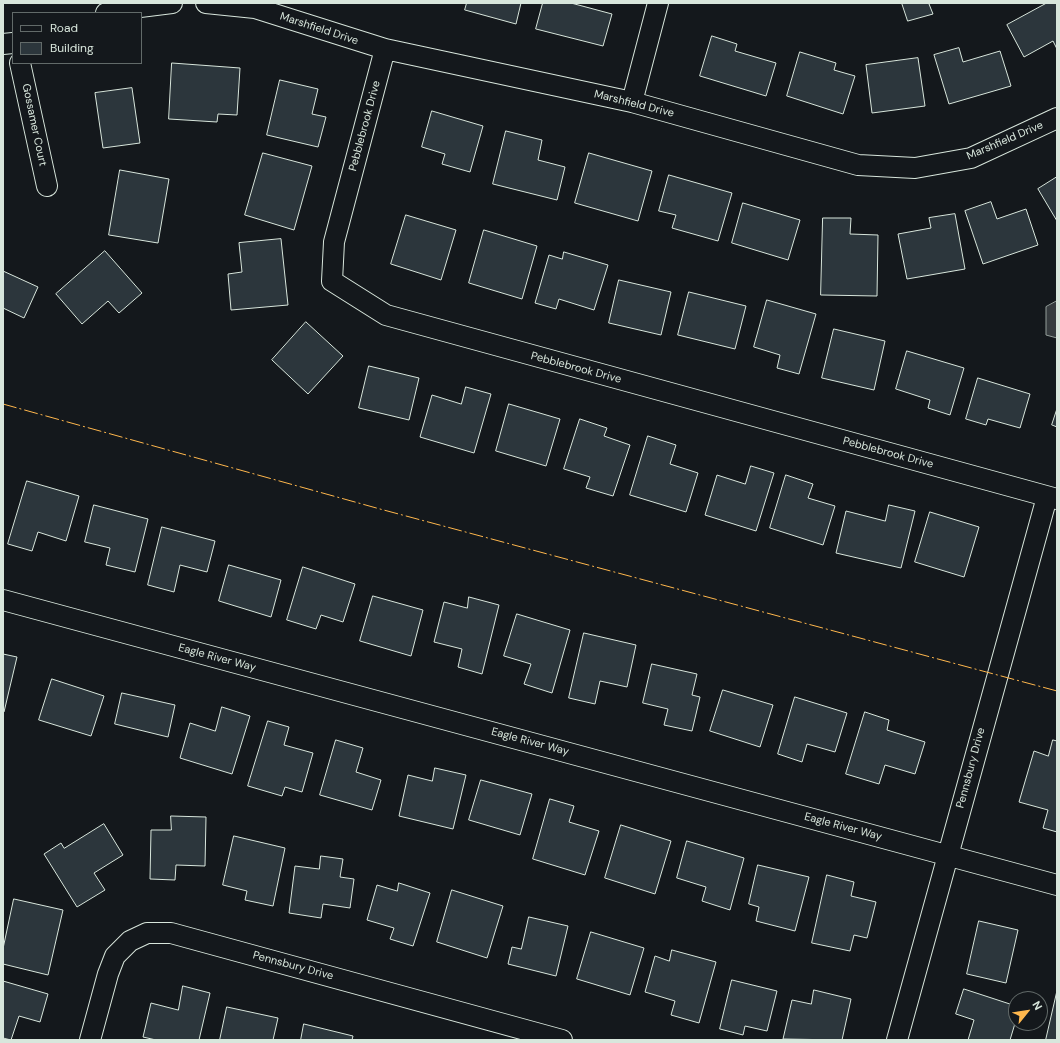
<!DOCTYPE html>
<style>
body{margin:0}
#map{position:relative;width:1060px;height:1043px;overflow:hidden;background:#14181c;font-family:"DM Sans",sans-serif}
canvas{display:block}
.frame{position:absolute;inset:0;border:4px solid #d8e6dc;pointer-events:none}
.legend{position:absolute;left:12px;top:12px;width:130px;height:52px;box-sizing:border-box;background:#14181c;border:1px solid #626a69;margin:0;padding:5px 7px;list-style:none;font-size:12px;color:#d8e6dc}
.legend li{display:flex;align-items:center;gap:8px;height:20px}
.legend b{width:20px;border:1px solid #626a69}
.north{position:absolute;left:1008px;top:991px;width:40px;height:40px;box-sizing:border-box;background:#14181c;border:1px solid #626a69;border-radius:50%;rotate:60deg;font-size:11px;font-weight:700;line-height:16px;text-align:center;color:#d8e6dc}
.north::after{content:'';display:block;margin:auto;width:14px;height:18px;background:#ffb74d;clip-path:polygon(50% 0,100% 100%,50% 72%,0 100%)}
</style>
<div id="map">
<canvas width="1060" height="1043"></canvas>
<div class="frame"></div>
<ul class="legend">
<li><b style="height:5px;background:#14181c"></b>Road</li>
<li><b style="height:11px;background:#2c363c"></b>Building</li>
</ul>
<div class="north">N</div>
</div>
<script>
const ctx = document.querySelector('canvas').getContext('2d');
ctx.lineJoin = 'round';
function fillPath(path, color) {
  ctx.fillStyle = color;
  ctx.fill(path, 'evenodd');
}
function trace(path, color, width, dash) {
  ctx.strokeStyle = color;
  ctx.lineWidth = width;
  ctx.lineCap = dash ? 'butt' : 'round';
  ctx.setLineDash(dash || []);
  ctx.stroke(path);
}
function label(font, color, halo, rows, align = 'center') {
  ctx.font = font + ' "DM Sans",sans-serif';
  ctx.lineWidth = 3;
  ctx.setLineDash([]);
  ctx.textBaseline = 'middle';
  ctx.strokeStyle = halo;
  ctx.fillStyle = color;
  for (const [text, x, y, turn = 0] of rows) {
    ctx.save();
    ctx.translate(x, y);
    ctx.rotate((+turn || 0) * Math.PI / 180);
    ctx.textAlign = isNaN(turn) ? turn : align;
    if (halo) ctx.strokeText(text, 0, 0);
    ctx.fillText(text, 0, 0);
    ctx.restore();
  }
}
const water = new Path2D(`
 M1057,301V338L1046,335V307Z`);
fillPath(water, '#363b3e');
trace(water, '#939e99', 1);
const building = new Path2D(`
 M467,3H521L516,24L465,10Z
 M543,3H571L612,14L603,46L536,29Z
 M902,3H932L929,4L933,14L908,21Z
 M1047,3H1057V49L1053,41L1024,57L1007,25Z
 M712,36L737,44L735,51L776,63L766,96L700,76Z
 M959,48L963,62L1000,51L1011,86L949,104L934,55Z
 M800,52L836,63L834,70L855,76L843,114L787,96Z
 M918,58L925,106L872,113L866,65Z
 M172,63L240,68L237,115L218,114L217,122L169,119Z
 M280,80L318,89L312,114L326,117L318,147L267,135Z
 M132,88L140,143L103,148L95,93Z
 M432,111L483,126L470,172L442,164L445,154L422,147Z
 M506,131L542,140L538,160L565,167L557,200L493,184Z
 M263,153L312,166L294,230L245,215Z
 M589,153L652,171L638,221L575,203Z
 M120,170L169,179L158,243L109,235Z
 M669,175L732,193L718,241L672,228L676,215L659,211Z
 M1057,177V221L1038,189Z
 M991,202L997,219L1026,209L1038,245L983,264L965,211Z
 M743,203L800,220L788,260L732,243Z
 M955,214L965,269L907,279L898,234L931,228L929,218Z
 M406,215L456,230L441,280L391,264Z
 M823,218H851L850,234L878,235L877,296L821,295Z
 M484,230L537,246L522,299L469,283Z
 M281,239L288,305L231,310L228,274L242,272L239,243Z
 M105,251L142,293L119,313L108,301L82,324L56,294Z
 M564,252L608,265L594,310L559,299L556,309L535,303L549,255L562,259Z
 M3,271L38,287L24,318L3,308Z
 M619,280L671,292L661,335L609,323Z
 M689,292L746,306L735,349L678,335Z
 M767,300L816,314L799,374L777,368L780,355L754,347Z
 M306,322L343,356L308,394L272,360Z
 M834,329L885,341L874,390L822,378Z
 M907,351L964,368L950,415L928,408L930,400L896,389Z
 M369,366L419,378L409,420L359,408Z
 M978,378L1030,394L1020,428L988,419L986,425L966,419Z
 M466,387L491,394L474,453L420,437L432,395L461,404Z
 M509,404L560,419L546,466L496,451Z
 M1057,409V427L1052,425Z
 M580,419L607,428L604,436L630,445L613,496L586,488L590,477L564,469Z
 M648,436L676,445L670,464L698,473L686,512L630,495Z
 M751,466L774,473L756,531L705,515L717,475L745,484Z
 M786,475L813,484L808,498L835,506L823,545L770,528Z
 M27,481L79,496L66,541L38,532L32,551L8,544Z
 M94,505L148,519L135,572L106,565L110,548L85,542Z
 M889,505L915,511L901,568L836,553L846,511L885,521Z
 M930,512L979,527L964,577L915,562Z
 M162,527L215,541L207,572L180,565L174,592L148,585Z
 M229,565L281,580L271,617L219,601Z
 M303,567L355,584L343,622L321,615L316,629L287,620Z
 M373,596L423,610L411,656L360,641Z
 M469,597L499,605L482,674L458,667L462,649L434,642L444,602L467,608Z
 M517,614L570,630L552,693L524,684L531,664L504,656Z
 M584,633L636,645L627,687L600,681L595,704L569,698Z
 M3,654L17,657L4,712H3Z
 M652,664L697,674L692,695L700,697L692,731L664,725L668,709L643,703Z
 M52,679L104,696L91,736L39,720Z
 M723,690L773,705L760,747L710,731Z
 M122,693L175,705L168,737L115,724Z
 M795,697L847,713L835,752L807,744L802,762L778,754Z
 M222,707L250,716L232,774L180,758L190,723L215,731Z
 M865,712L889,720L887,730L925,742L915,774L885,765L879,784L846,774Z
 M268,721L289,727L284,745L313,753L302,792L285,787L282,796L248,786Z
 M336,740L363,748L356,772L381,780L372,810L320,795Z
 M1053,740L1057,741V832L1043,828L1048,810L1019,802L1034,751L1048,756Z
 M435,768L466,775L453,829L399,816L408,775L432,781Z
 M481,780L532,794L520,835L469,820Z
 M550,799L574,806L569,822L599,831L585,875L533,859Z
 M171,816L206,817L205,866L176,865L175,880L150,879L151,830H171Z
 M104,824L123,855L94,873L105,890L77,907L44,854L61,843L64,848Z
 M621,825L671,841L655,894L605,878Z
 M234,836L285,848L273,906L245,900L247,891L223,885Z
 M687,841L744,858L730,910L702,901L706,887L677,878Z
 M321,856L343,859L340,877L354,879L350,908L323,904L321,918L289,913L295,866L319,869Z
 M758,865L809,877L795,931L756,921L759,907L749,904Z
 M827,875L854,882L851,896L876,902L867,938L854,935L850,951L812,943Z
 M399,883L430,893L413,946L390,939L394,928L367,920L377,885L397,891Z
 M452,890L503,906L487,958L437,942Z
 M14,899L63,910L48,975L3,964V949Z
 M529,917L568,926L556,976L508,964L512,947L521,949Z
 M979,921L1018,930L1006,983L967,974Z
 M591,932L644,948L630,995L577,979Z
 M672,950L716,962L699,1023L671,1015L675,1001L645,992L655,956L669,961Z
 M732,980L777,991L767,1031L745,1026L743,1035L720,1029Z
 M3,981L48,994L40,1022L19,1016L11,1040L3,1038Z
 M183,986L210,993L199,1040H156L143,1037L151,1003L178,1010Z
 M964,989L1016,1006V1020L1010,1040H968L974,1020L956,1014Z
 M814,990L851,999L842,1040L783,1039L792,1000L811,1004Z
 M1057,991V1040H1046Z
 M227,1007L278,1018L273,1040H220Z
 M304,1024L353,1036L352,1040H301Z`);
fillPath(building, '#2c363c');
trace(building, '#d8e6dc', 1);
const minor = new Path2D(`
 M206,3L255,8L385,49L632,102L858,165L915,168L971,158L1057,118
 M106,13L116,10L172,3
 M3,44L13,43
 M385,49L334,242L332,281L386,315L1057,499
 M20,63L47,186
 M632,102L658,3
 M3,600L1057,885
 M90,1040L108,974L115,956L130,941L147,933H171L562,1040
 M897,1040L1047,497`);
trace(minor, '#d8e6dc', 22);
trace(minor, '#14181c', 20);
trace(new Path2D(`
 M3,404L380,509L1057,691`), '#ffb74d', 1, [14, 3, 2, 3]);
label('11px', '#d8e6dc', '#14181c', [
 ["Marshfield Drive",319,29,18],
 ["Marshfield Drive",634,104,14],
 ["Gossamer Court",34,125,78],
 ["Pebblebrook Drive",365,126,-75],
 ["Marshfield Drive",1005,141,-23],
 ["Pebblebrook Drive",576,368,15],
 ["Pebblebrook Drive",888,453,15],
 ["Eagle River Way",217,658,15],
 ["Eagle River Way",530,742,15],
 ["Pennsbury Drive",971,768,-75],
 ["Eagle River Way",843,827,15],
 ["Pennsbury Drive",293,966,15]
]);
</script>
